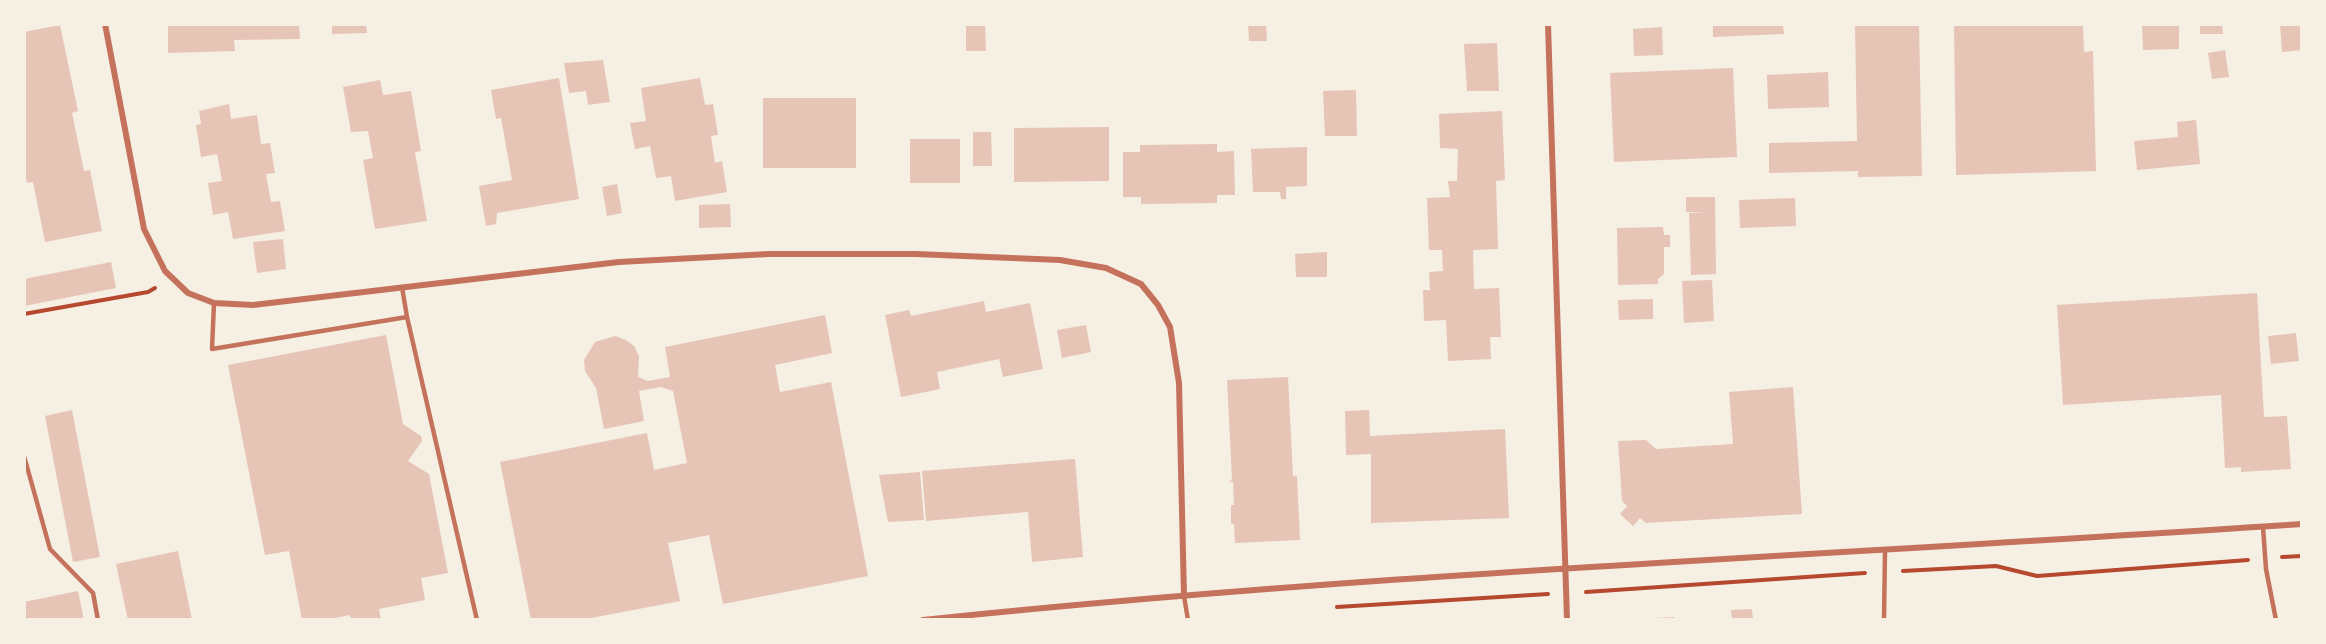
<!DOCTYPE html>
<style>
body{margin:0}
#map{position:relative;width:2326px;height:644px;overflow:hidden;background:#f6efe4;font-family:"Sofia Sans Condensed",sans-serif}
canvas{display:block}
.frame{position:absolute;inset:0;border:26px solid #f6efe4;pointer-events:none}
</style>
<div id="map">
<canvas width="2326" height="644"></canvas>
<div class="frame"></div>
</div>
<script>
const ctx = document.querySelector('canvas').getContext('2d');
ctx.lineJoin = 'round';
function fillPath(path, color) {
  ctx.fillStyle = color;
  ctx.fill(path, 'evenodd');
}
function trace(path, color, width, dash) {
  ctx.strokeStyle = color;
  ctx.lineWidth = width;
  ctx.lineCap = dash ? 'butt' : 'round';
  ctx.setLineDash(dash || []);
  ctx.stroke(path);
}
fillPath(new Path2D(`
 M168,24H299L300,39L234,40L235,51L168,53Z
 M332,24H366L367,33L332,34Z
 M966,24H985L986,51H966Z
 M1248,24H1266L1267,41H1249Z
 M1713,24H1783L1784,34L1713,37Z
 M1855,24H1919L1922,176L1858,177V171L1769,173V143L1857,141Z
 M1954,24H2083L2084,52L2093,51L2096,171L1956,175Z
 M2142,24H2179V49L2143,50Z
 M2200,24H2222L2223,34H2200Z
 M2280,24H2302V50L2282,52Z
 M60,25L78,111L72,113L84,171L90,170L102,231L45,242L33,182L27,183L24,168V32Z
 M1662,27L1663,55L1634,56L1633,29Z
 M1497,43L1499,91H1467L1464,44Z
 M2225,50L2229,77L2212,79L2208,53Z
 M603,60L610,102L588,105L586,91L569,93L564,63Z
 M1733,68L1737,157L1614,162L1610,73Z
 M1828,72L1829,107L1768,109L1767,75Z
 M559,78L579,199L497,213L496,224L486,226L479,186L512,180L501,118L496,119L491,90Z
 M700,78L705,105L713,104L718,135L711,136L715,163L722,161L727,192L675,201L671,176L656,178L650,146L635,149L630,123L646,121L641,88Z
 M380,80L383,95L411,91L421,151L415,152L427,221L375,229L363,160L373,158L368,131L351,132L343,87Z
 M1356,90L1357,136H1325L1323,91Z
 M763,98H856V168H763Z
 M229,104L231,119L257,115L261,144L270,143L275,173L266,174L271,202L280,201L285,231L233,239L228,212L213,215L208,183L222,181L217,154L201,157L196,125L201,124L199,111Z
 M1502,111L1505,180L1496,181L1498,249L1473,250L1474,289L1499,288L1501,337H1490L1491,359L1448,361L1446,320L1424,321L1423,290H1430L1429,272L1443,271L1442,250H1429L1427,198L1450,197L1448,181H1457L1458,149L1440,148L1439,114Z
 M2196,120L2200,164L2137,170L2134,141L2178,137L2177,122Z
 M1109,127V181L1014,182V128Z
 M973,132H991L992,166H973Z
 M910,139H960V183H910Z
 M1217,144V152L1234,151L1235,195H1217V203L1141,204V197H1123V152H1140V145Z
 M1307,147V186L1286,187V199H1281L1280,192H1253L1251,149Z
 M617,184L622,213L607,216L602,187Z
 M1686,197H1715L1716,274L1691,275L1689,213L1706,212H1686Z
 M1795,198L1796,226L1740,228L1739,200Z
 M730,204L731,227L699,228V205Z
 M1663,227L1664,235H1670V247H1664V274L1658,279V284L1618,285L1617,228Z
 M283,239L286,269L257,273L253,242Z
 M1327,252V277H1296L1295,254Z
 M111,262L116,288L24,306V279Z
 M1712,280L1714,321L1684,323L1682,281Z
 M2257,293L2264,417L2287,416L2291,469L2241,472V467L2225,468L2221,395L2063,405L2057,305Z
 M1653,299V319L1619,320L1618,300Z
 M984,301L986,312L1030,303L1043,369L1003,377L999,359L937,372L940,389L901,397L885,315L909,310L911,316Z
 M825,315L832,353L775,365L780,392L831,382L868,576L723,604L709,535L668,543L680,601L581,620H531L500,462L647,433L654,470L687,463L673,391L661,387L639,391L644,421L604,429L596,388L585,371L584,360L595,342L615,336L626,340L634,346L639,356L638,377L648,381L670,377L665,347Z
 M1086,325L1091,352L1062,358L1057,330Z
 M2296,333L2299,361L2271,364L2268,336Z
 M386,335L403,424L421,436L422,441L408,461L429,474L448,573L421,578L425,600L379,609L381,620H351L350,615L325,620H302L289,551L265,555L228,365Z
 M1288,377L1293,476H1297L1300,540L1235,543L1234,524H1231V505H1234L1233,482H1229L1232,479L1227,380Z
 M1793,387L1802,514L1646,523L1640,518L1633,526L1620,514L1627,506L1622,501L1618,441L1646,440L1656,449L1733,444L1729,392Z
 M72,410L100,557L73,562L45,416Z
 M1369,410L1370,436L1505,429L1509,518L1371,523V454L1346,455L1345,411Z
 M1075,459L1083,557L1032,562L1028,512L926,521L922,471Z
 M920,472L924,520L888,522L879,475Z
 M178,551L192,620H128L116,564Z
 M78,591L84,620H24V602Z
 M1752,609L1753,620H1732L1731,610Z
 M1674,617L1675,620H1654V618Z`), '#e6c5b7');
trace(new Path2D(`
 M24,314L148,292L155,288
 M2282,557L2302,556
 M1903,571L1996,566L2037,576L2248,560
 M1586,592L1865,573
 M1337,607L1548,594`), '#b5482f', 4);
trace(new Path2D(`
 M402,287L407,317
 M214,303L212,349L407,317L477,620
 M24,456L50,549L93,593L98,620
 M2263,527L2266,569L2276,620
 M1184,596L1188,620
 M1884,620L1885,551`), '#c5725c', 4.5);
trace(new Path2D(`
 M105,24L144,229L165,271L188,293L214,303L253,305L619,262L769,254H916L1060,260L1106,268L1141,284L1158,305L1170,327L1179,383L1184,596
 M1548,24L1567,620
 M923,620C1381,572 1842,555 2302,524`), '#c5725c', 6);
</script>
